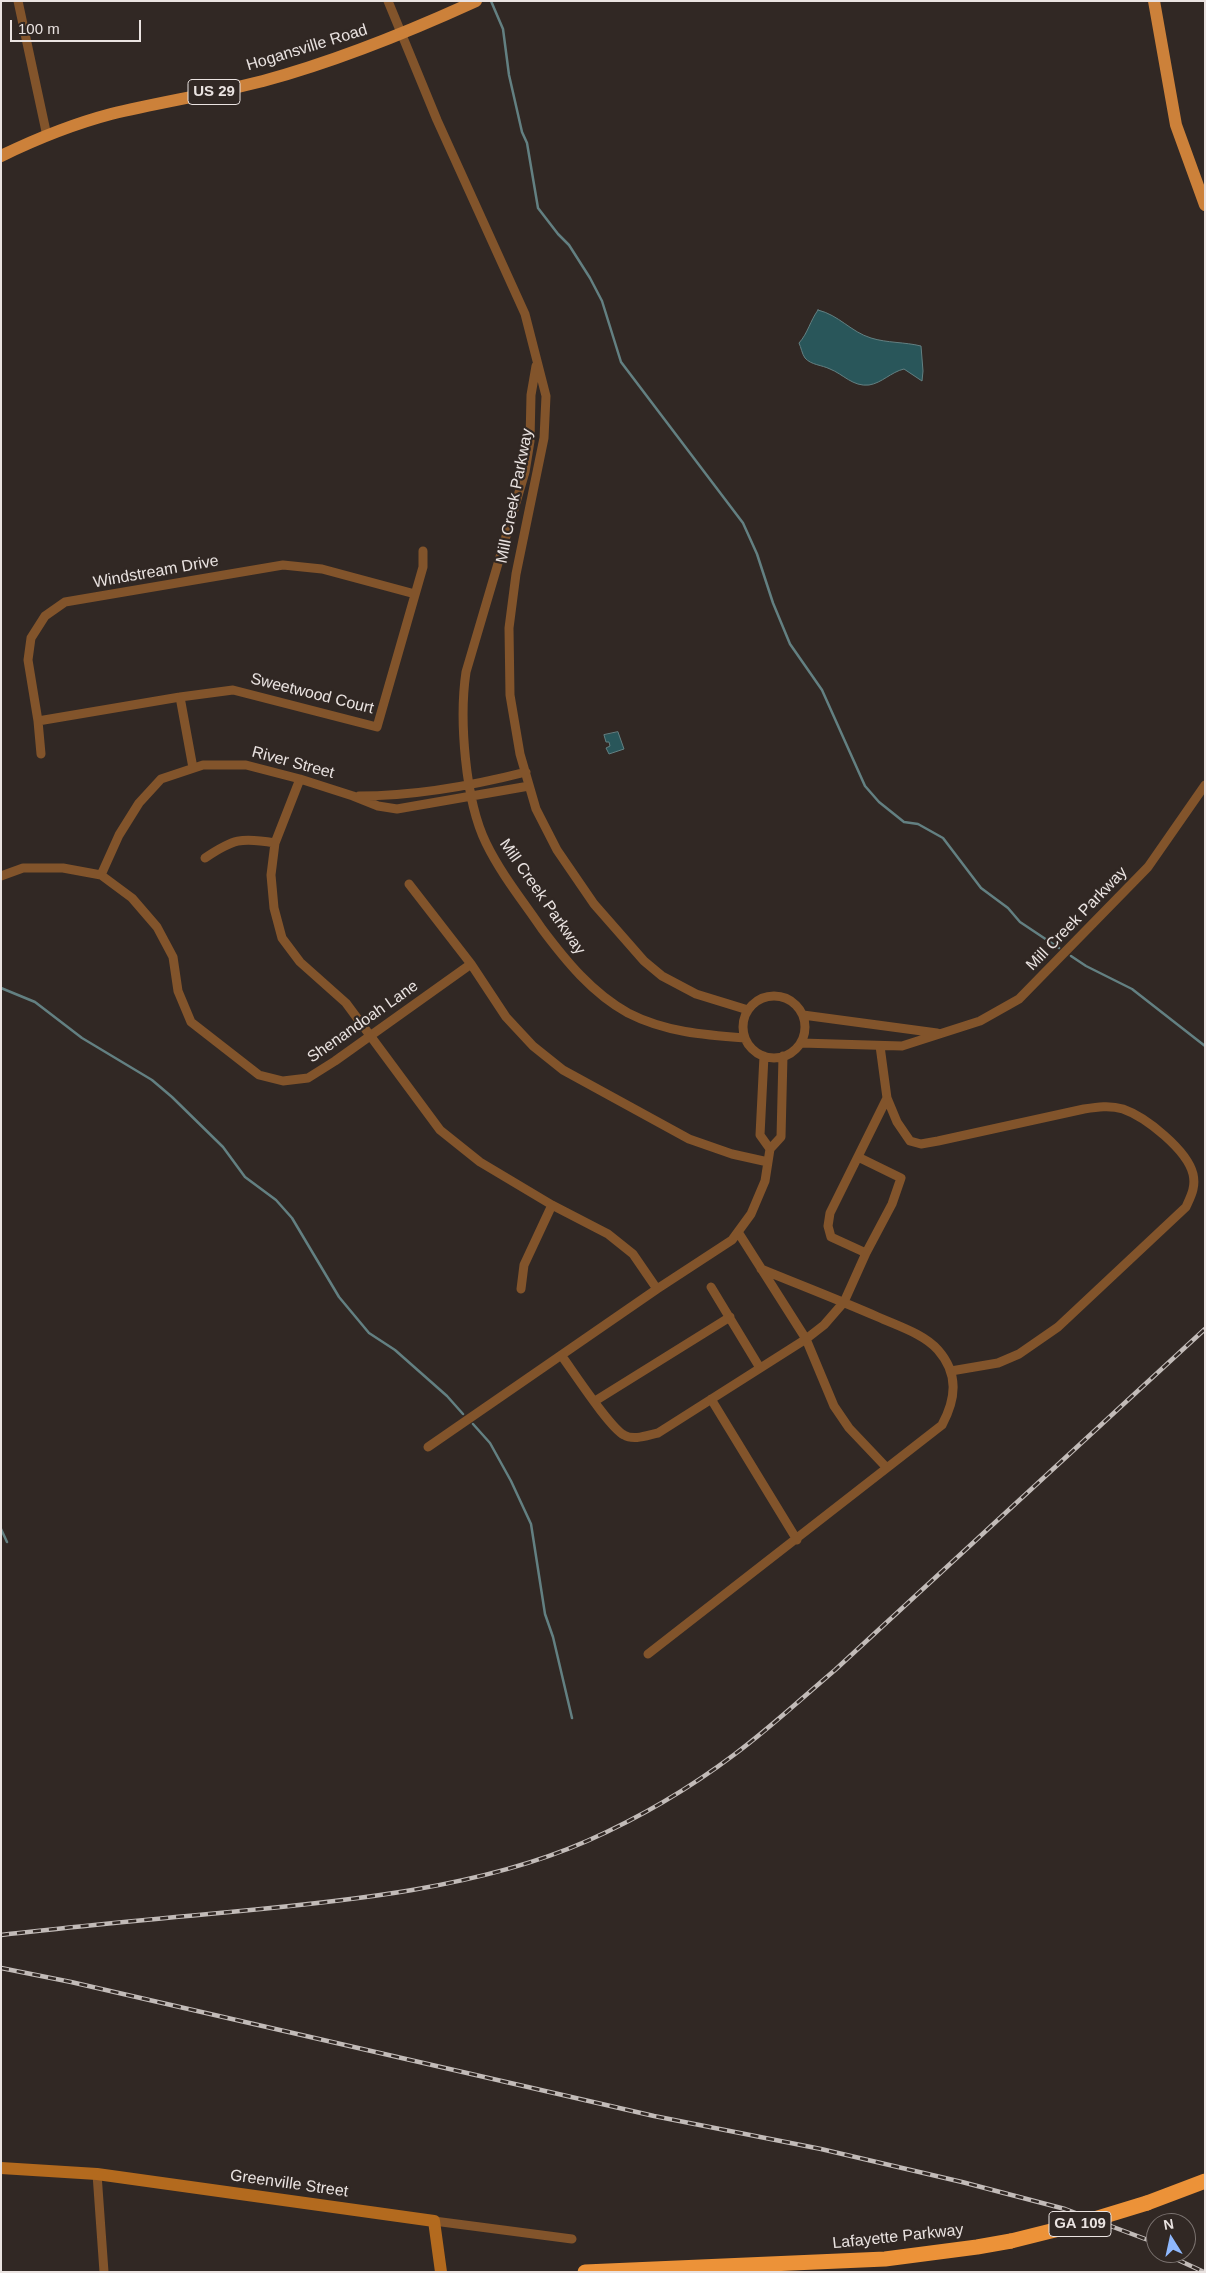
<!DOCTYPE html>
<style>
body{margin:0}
#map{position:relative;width:1206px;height:2273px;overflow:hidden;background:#312824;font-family:Arial,sans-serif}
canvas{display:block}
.frame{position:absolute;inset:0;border:2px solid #eae3e1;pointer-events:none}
.north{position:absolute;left:1146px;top:2213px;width:50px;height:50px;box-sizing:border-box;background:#312824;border:1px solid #7b7370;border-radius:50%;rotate:350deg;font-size:14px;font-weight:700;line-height:20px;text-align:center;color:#eae3e1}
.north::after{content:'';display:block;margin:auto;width:18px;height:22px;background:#8fb8fd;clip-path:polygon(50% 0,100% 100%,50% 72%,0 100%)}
.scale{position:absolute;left:10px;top:20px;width:131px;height:22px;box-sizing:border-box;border:2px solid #eae3e1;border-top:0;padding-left:6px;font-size:15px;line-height:18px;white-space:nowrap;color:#eae3e1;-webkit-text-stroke:4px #312824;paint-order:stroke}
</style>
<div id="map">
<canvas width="1206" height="2273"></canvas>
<div class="frame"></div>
<div class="north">N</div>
<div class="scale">100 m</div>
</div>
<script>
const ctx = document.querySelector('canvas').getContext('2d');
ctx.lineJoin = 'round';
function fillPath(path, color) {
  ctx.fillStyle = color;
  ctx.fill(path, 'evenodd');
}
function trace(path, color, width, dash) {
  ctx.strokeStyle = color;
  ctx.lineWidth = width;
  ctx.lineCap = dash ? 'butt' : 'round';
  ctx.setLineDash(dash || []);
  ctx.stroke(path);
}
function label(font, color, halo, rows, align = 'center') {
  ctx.font = font + ' Arial,sans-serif';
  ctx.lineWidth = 4.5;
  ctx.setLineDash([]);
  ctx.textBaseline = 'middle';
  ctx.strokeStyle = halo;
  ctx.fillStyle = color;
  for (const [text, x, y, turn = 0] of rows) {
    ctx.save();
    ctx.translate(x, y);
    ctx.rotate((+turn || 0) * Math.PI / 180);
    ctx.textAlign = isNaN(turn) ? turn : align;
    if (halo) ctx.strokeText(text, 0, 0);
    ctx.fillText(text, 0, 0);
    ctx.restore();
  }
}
const water = new Path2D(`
 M818,310C839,315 851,332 871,338C887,343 905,342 921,346L923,371L922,381L904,369C891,372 882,383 869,385C853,387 843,374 830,369C822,365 811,365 805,358C802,354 801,347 799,343C808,333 810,321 818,310Z
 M618,732L624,749L609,754L606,748L610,746L609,742H606L604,735Z`);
fillPath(water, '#29565a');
trace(water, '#638082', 1);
trace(new Path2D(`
 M491,1L503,29L509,75L522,132L527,143L538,208L558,234L569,245L590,278L602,301L621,362L743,523L757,554L773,603L790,644L822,690L865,786L879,802L904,822L918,824L943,838L981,888L1008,908L1020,922L1059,948
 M1071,956L1086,966L1132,989L1205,1046
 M1,988L35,1002L82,1038L152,1080L172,1097L223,1147L245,1177L276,1200L292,1218L339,1297L369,1333L395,1350L447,1396L463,1414
 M473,1424L490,1443L511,1481L531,1524L545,1614L553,1637L572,1718
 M1,1529L7,1542`), '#638082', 2.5);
trace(new Path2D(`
 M18,1L47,136
 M388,1L437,120L525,314L546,396L544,438L516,574L509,628L510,695L520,754L536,809L557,850L594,904L644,961L662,976L696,994L748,1010
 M536,366L531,395L530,441L525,472L466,672C459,719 465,800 486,843C501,874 523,901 542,929C566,961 592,993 628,1013C665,1032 704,1035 745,1038
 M180,697L193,768
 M38,721L180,697L233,690L377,727L423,567V551
 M41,754L38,721L28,660L31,638L45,616L65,602L283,565L322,569L415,594
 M300,779L275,843L271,875L274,908L282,938L300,962L346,1003L440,1130L480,1162L552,1205L608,1234L633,1254L657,1289
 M359,796C415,796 471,786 526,772
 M205,858C233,839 241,837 275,843
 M101,875L119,835L139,803L161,779L203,765H246L300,779L353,796L378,806L397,809L529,786
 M1,876L23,868H63L101,875L132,898L157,927L173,957L178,991L191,1022L259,1075L283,1081L308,1078L335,1061L471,964
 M409,884L471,964L506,1017L533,1046L563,1070L689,1139L732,1154L768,1162
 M743 1027a31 31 0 1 1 62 0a31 31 0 1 1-62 0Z
 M803,1015L937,1033
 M801,1043L902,1046L980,1021L1019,999L1148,867L1205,785
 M880,1046L887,1098L897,1122L910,1141L921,1144L938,1141L1084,1109C1097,1107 1110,1105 1123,1109C1146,1117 1187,1150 1193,1174C1196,1187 1191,1196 1186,1207L1058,1327L1019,1354L998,1363L951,1371
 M764,1056L760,1135L770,1149
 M738,1232L806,1339L834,1406L849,1428L886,1467
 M866,1253L831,1237L828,1226L830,1213L887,1098
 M711,1287L760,1368
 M521,1289L524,1265L552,1205
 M561,1355C573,1371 609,1427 624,1435C634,1441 648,1435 658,1433L806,1339L824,1325L844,1302L866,1253L892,1204L901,1178L858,1157
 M711,1399L797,1540
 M595,1401L730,1317
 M428,1447L657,1289L732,1240L751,1214L765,1181L770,1149L781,1137L783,1056
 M648,1654L942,1425C956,1399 959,1374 938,1350C924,1334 898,1326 878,1317C839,1300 800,1285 761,1269
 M97,2174L104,2272
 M434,2221L572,2239`), '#82542b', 9);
trace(new Path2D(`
 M1,2168L97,2174L434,2221L441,2272`), '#b36a1e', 12);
trace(new Path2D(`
 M1154,1L1176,125L1205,205
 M1,156C36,139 73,124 111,114C161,102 213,94 263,81C337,61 406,33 476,1`), '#cc813a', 12);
trace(new Path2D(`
 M1147,2203L1205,2181
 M585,2272L885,2259L977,2247L1011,2241`), '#ec9238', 15);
const rail = new Path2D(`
 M1,1935C78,1926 154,1919 230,1912C347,1901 480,1888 587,1841C639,1818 690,1788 735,1754C770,1728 802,1698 835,1670L1205,1329
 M1,1968L71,1982L654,2116L821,2149L962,2182L1065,2209L1156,2243
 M1163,2253L1204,2272`);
trace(rail, '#c2bbb8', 4.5);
trace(rail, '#312824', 2.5, [8]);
trace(new Path2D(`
 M1011,2241L1075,2225L1147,2203`), '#ec9238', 15);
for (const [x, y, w] of [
 [214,92,52],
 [1080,2224,62]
]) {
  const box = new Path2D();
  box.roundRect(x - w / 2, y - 12.5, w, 25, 4);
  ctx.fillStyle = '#312824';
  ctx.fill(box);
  trace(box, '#eae3e1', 1);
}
label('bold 15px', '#eae3e1', null, [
 ["US 29",214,92],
 ["GA 109",1080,2224]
]);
label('16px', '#eae3e1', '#312824', [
 ["Hogansville Road",307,48,-17],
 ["Mill Creek Parkway",515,496,-79],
 ["Windstream Drive",156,572,-10],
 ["Sweetwood Court",312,694,14],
 ["River Street",293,763,15],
 ["Mill Creek Parkway",542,897,55],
 ["Mill Creek Parkway",1077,919,-46],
 ["Shenandoah Lane",363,1022,-35],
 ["Greenville Street",289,2184,8],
 ["Lafayette Parkway",898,2237,-6]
]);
</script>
